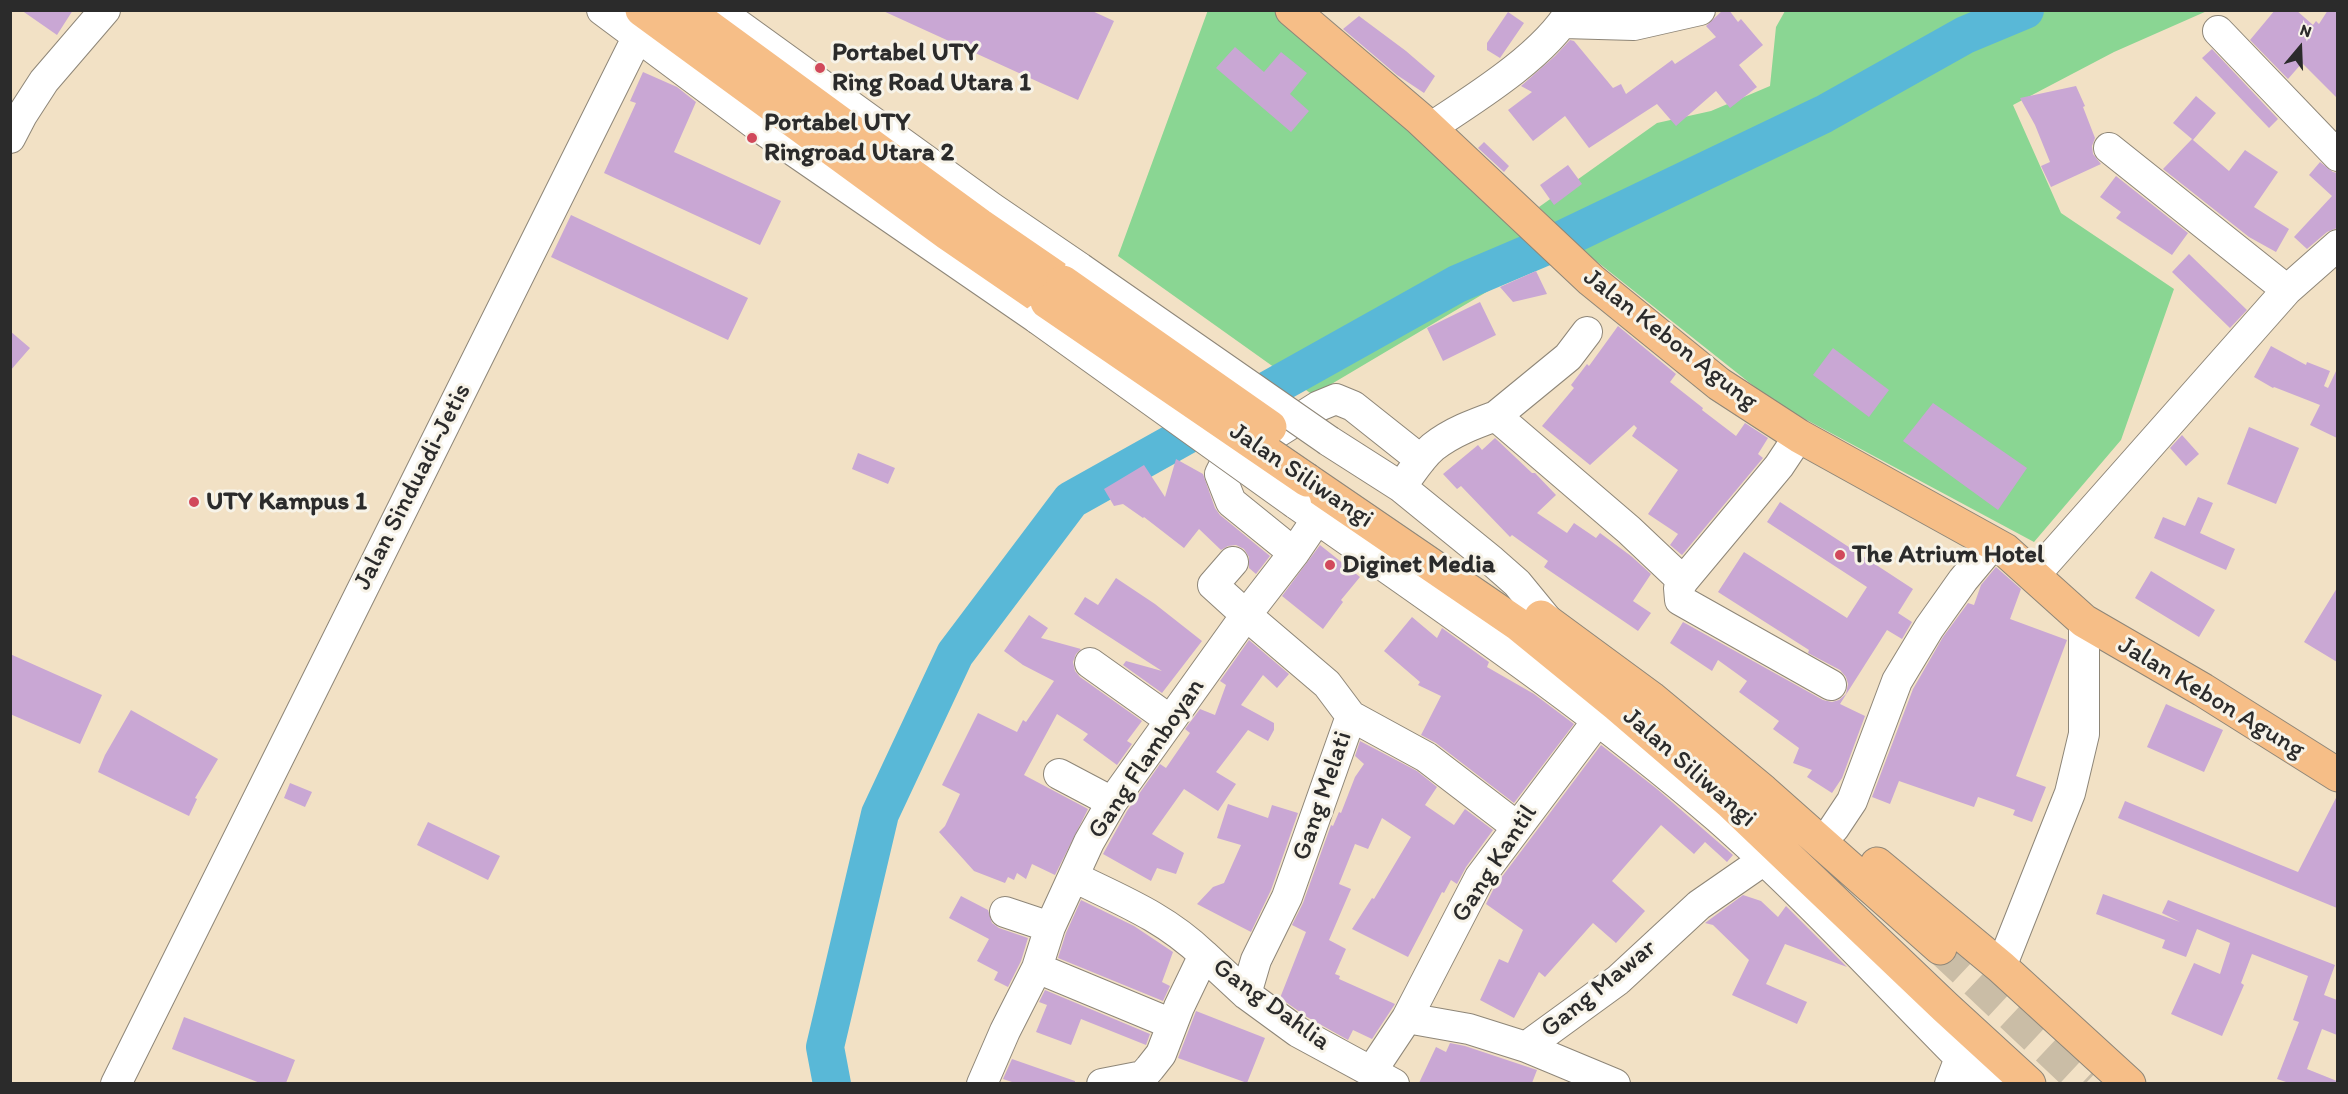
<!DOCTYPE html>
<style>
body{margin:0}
#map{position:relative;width:2348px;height:1094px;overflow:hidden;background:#f2e1c5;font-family:Itim,sans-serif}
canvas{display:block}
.frame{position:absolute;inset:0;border:12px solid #2b2b2b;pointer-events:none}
.north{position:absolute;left:2270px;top:18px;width:60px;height:60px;-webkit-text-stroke:4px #f7f3e8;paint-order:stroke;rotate:19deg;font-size:16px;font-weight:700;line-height:24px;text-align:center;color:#2b2b2b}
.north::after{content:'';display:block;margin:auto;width:21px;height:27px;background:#2b2b2b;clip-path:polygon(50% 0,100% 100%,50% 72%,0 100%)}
</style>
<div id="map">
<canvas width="2348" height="1094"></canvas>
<div class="frame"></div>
<div class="north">N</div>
</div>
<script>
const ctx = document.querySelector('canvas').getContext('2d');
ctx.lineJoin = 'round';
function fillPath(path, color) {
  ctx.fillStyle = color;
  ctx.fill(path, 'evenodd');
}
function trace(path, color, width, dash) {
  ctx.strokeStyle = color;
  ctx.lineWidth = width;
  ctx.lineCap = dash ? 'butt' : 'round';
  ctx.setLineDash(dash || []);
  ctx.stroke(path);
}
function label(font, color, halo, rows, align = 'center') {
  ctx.font = font + ' Itim,sans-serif';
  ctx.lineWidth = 6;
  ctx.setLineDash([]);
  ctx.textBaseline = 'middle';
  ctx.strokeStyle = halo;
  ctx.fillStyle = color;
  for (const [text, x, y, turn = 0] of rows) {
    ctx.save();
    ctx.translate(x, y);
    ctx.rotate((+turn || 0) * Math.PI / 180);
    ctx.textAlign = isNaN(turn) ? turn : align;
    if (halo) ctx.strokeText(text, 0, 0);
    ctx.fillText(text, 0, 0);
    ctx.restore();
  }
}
fillPath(new Path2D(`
 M1208,10L1311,11L1559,249L1313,395L1118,256Z
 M1785,11H2207L2114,52L2013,105L2061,213L2174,289L2121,440L2034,542L1775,403L1576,245L1539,207L1657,123L1711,111L1770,86L1776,27Z`), '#8ad693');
trace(new Path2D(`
 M832,1084L825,1047L880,814L955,654L1071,500L1457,284L1563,239L1824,114L1965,35L2025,10`), '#59b8d7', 38);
fillPath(new Path2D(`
 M21,10H73L57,35Z
 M881,10H1090L1114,21L1078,100Z
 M1723,10H1729L1738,22L1741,19L1763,45L1739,65L1757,87L1730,108L1716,91L1676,126L1657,104L1589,148L1565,116L1533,141L1508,110L1532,92L1521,86L1555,56L1570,40L1574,41L1613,88L1621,84L1626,94L1672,60L1675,64L1716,37L1706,26Z
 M2275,10H2296L2313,25L2316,21L2319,24L2328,10H2337V98L2302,63L2288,79L2250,40Z
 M1508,12L1524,23L1500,58L1487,50V43Z
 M1359,16L1406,51L1435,76L1424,93L1397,75L1343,29Z
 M1235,47L1264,72L1281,52L1307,73L1290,94L1309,111L1291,132L1216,68Z
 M2212,49L2278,119L2269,128L2202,58Z
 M643,72L677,87L696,102L674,152L781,201L760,245L604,173L636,103L630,101Z
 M2076,86L2085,106L2083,107L2095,138L2092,146L2093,154L2101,164L2051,187L2041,166L2050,162L2035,125L2020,98Z
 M2196,96L2216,113L2193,140L2229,171L2245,150L2278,172L2254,207L2289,229L2276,252L2249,237L2163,169L2192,139L2173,123Z
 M1484,142L1509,166L1504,172L1478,148Z
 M2320,162L2333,172L2337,173V228L2327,232L2307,249L2294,237L2332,196L2309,175Z
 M1568,165L1582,184L1554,205L1540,185Z
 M2116,176L2188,233L2172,255L2116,218L2121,212L2100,197Z
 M571,215L748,298L728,340L551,257Z
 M2189,254L2247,310L2230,328L2172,272Z
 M1536,271L1547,294L1513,302L1500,287Z
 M1480,302L1496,335L1443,361L1427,328Z
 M1618,326L1676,374L1670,382L1703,408L1702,410L1736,436L1745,423L1768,438L1758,454L1763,458L1682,555L1670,545L1678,534L1648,514L1678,470L1632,436L1637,428L1634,425L1590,465L1542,426L1574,388L1571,385L1587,364L1589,366Z
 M10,331L30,348L10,371Z
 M2271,346L2306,365L2307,362L2330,371L2324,386L2328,388L2337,369V438L2310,425L2320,405L2274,387L2273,388L2254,377Z
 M1833,348L1889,390L1869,417L1813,375Z
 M1933,403L2027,468L1998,510L1903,441Z
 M2249,427L2299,448L2276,504L2227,484Z
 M2182,435L2199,454L2186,466L2170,448Z
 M1495,438L1532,473H1535L1556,495L1537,513L1567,533L1574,523L1596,538L1600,533L1631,556L1651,574L1633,601L1651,613L1638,631L1544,567L1548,561L1512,535L1510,537L1461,486L1457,489L1443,474L1478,445L1482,450Z
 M858,453L895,468L888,484L852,469Z
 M1176,459L1203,474L1215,508L1220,515L1270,556L1256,574L1249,568V557L1244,549L1236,545L1228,546L1221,550L1199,529L1184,548L1144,517L1143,518L1123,504L1114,506L1104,489L1144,465L1165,497Z
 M2198,497L2213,503L2200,533L2235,549L2226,570L2154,538L2163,517L2185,526Z
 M1780,502L1913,589L1898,613L1912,622L1902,639L1887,630L1840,704L1865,716L1842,778L1832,793L1807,777L1812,770L1793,763L1799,748L1773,729L1779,721L1739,692L1747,681L1718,660L1712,671L1670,643L1683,622L1823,700L1832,702L1839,700L1846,694L1848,684L1846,677L1840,670L1808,653L1809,650L1718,592L1744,552L1847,618L1867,587L1767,522Z
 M1320,545L1360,577L1341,600L1343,602L1323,629L1282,596Z
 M1996,567L2021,589L2010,619L2067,640L2016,776L2046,787L2032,822L2013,815L2015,810L1978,797L1974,807L1899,781L1890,804L1872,797L1913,689L1943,637L1968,603L1974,605L1981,585Z
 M2151,571L2215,610L2199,637L2135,598Z
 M1116,578L1155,604L1202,641L1162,693L1123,665L1126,661L1162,671L1074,614L1085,597L1098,605Z
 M2337,588V662L2304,642Z
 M1029,615L1048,628L1041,638L1081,649L1076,654L1073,662L1075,671L1080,677L1142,721L1127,741L1132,744L1117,765L1083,740L1088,734L1057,714L1024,775L1088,809L1055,875L1032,864L1026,879L1017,873L1014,880L1008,877L1005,883L974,871L939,832L945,826L960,794L942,785L978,713L1017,732L1023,720L1026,722L1054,681L1023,665L1004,651Z
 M1412,617L1437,638L1442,628L1489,662L1487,667L1534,694L1574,724L1514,803L1436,743L1421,735L1441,696L1418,685L1420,682L1384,651Z
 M1249,640L1289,674L1277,688L1263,675L1241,705L1274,723V730L1268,741L1248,730L1216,772L1236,784L1218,811L1184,789L1152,834L1184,853L1176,874L1157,868L1151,881L1103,854L1127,811L1160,764L1166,768L1190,733L1185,729L1200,709L1215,715L1226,685L1220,681Z
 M10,654L102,695L80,744L10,714Z
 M2166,704L2223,730L2204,772L2147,747Z
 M131,710L218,759L195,798L197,799L189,816L98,772L105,755Z
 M1360,741L1417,771L1437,787L1425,805L1454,825L1465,809L1493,830L1466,867L1457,884L1451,880L1444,893L1442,892L1408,957L1352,929L1372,898L1374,899L1411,837L1382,818L1368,849L1355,844L1339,884L1351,889L1329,940L1346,949L1335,974L1340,976L1339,979L1395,1004L1372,1039L1353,1030L1348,1040L1307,1017L1280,998L1306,932L1292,925L1303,903L1331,825L1333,826L1339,812L1341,813L1355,777L1364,764L1355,756Z
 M1601,745L1657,789L1733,855L1727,862L1705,842L1694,854L1661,825L1612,881L1645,911L1616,943L1593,923L1545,977L1539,972L1514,1018L1480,1000L1499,959L1508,963L1523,930L1486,904L1495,886Z
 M290,783L312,792L305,807L284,798Z
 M2337,796V908L2118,818L2125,801L2298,872Z
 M1228,804L1268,818L1272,805L1298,813L1271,890L1251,932L1197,904L1213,887L1224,883L1241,845L1217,838Z
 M428,822L500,856L488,880L417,845Z
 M2103,894L2180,922L2162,913L2168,900L2335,965L2324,995L2337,1000V1035L2322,1029L2307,1069L2337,1081V1083H2289L2277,1079L2299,1022L2293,1020L2308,976L2252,954L2241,983L2244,985L2222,1036L2171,1014L2194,963L2220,974L2230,943L2197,929L2186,957L2162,948L2165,940L2096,914Z
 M1743,895L1761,901L1778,917L1786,906L1847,967L1785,944L1766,984L1807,1002L1797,1024L1732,995L1749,960L1713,925L1705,923Z
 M961,896L988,910L992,923L999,928L1028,938L1021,961L1008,987L994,980L998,972L977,961L989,939L949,918Z
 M1081,900L1134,926L1173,952L1162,982L1170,986L1163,1001L1058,958L1066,933Z
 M1045,990L1150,1034L1146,1045L1081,1019L1071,1045L1036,1032L1047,1005L1039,1002Z
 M1196,1011L1265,1038L1247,1083L1178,1058Z
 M184,1017L295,1060L286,1083H260L172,1049Z
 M1450,1043L1465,1046L1537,1070L1532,1083H1419L1436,1047L1446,1052Z
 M1012,1059L1075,1081V1083H1015L1003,1079Z`), '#c9a7d4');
trace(new Path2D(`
 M1940,948L2085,1084`), '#cabda6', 33, [33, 16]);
const minor = new Path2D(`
 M602,10L759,127L1038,319
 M718,10L992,208L1080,268
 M1564,23L1634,25L1700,10
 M2218,31L2338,156
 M1430,128C1474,99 1544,56 1571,10
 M10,138L22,115L44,81L105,10
 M2109,148L2287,290
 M1496,416L1568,357L1587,332
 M1799,436L1779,466L1683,581L1679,588L1680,600L1831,685
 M1329,441L1401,487L1492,561L1517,583L1549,622
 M1401,487C1411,474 1420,458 1433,447C1452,432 1474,424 1496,416L1629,530L1683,581
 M1296,504C1439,605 1585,703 1718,818C1803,893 1880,977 1960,1058L1989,1084
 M1294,553L1231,502L1220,474L1224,466L1319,406L1336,399L1353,406L1421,460
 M1233,562L1213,585L1246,615L1327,684L1351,716
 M2034,576L2287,290L2338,245
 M1090,663L1170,720
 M1059,774L1112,802
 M1834,828L1852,801L1897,681L1929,628L1963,580L1993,544
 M1074,877C1123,901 1164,917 1204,955L1179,1007L1161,1054L1150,1068L1143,1076L1102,1084
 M1005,912L1050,927
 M1204,955L1246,994L1298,1032L1394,1084
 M2001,967L2070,793L2084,734V621
 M1037,968L1172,1024
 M1246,994L1256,960L1287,897L1351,716L1426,757L1516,826
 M1407,1018L1480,877L1598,720
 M1526,1047L1615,1084
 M1371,1072L1407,1018L1469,1029L1526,1047L1618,980L1699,905L1764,860
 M116,1084L637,38
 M982,1084L1005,1031L1037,968L1050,927L1089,842L1112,802L1246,615L1294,553L1317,519
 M1950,1084L1960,1058`);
const major = new Path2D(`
 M1292,10L1420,119L1591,280L1719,384L1799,436L2005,550L2084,621L2203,690L2338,775`);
const highway = new Path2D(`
 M642,10L948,234L1047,302
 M686,10L980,225L1063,282
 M1307,480L1519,625L1617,705L1731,803L1945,1007L2029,1084
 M1541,617L1651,698L1763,791L1940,948
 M1877,864L2001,967L2129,1084`);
trace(minor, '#8e8678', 32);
trace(major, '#8e8678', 35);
trace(highway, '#8e8678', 35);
trace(minor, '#fff', 30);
trace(major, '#f6be87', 33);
trace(highway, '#f6be87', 33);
const minorBridge = new Path2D(`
 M1080,268L1329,441
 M1038,319L1296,504`);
const highwayBridge = new Path2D(`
 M1063,282L1270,427
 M1047,302L1307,480`);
trace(minorBridge, '#8e8678', 32, []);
trace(highwayBridge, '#8e8678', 35, []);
trace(minorBridge, '#fff', 30);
trace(highwayBridge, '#f6be87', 33);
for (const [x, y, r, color] of [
 [820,68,6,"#d1495b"],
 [752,138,6,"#d1495b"],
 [194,502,6,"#d1495b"],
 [1840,555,6,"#d1495b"],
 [1330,565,6,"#d1495b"]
]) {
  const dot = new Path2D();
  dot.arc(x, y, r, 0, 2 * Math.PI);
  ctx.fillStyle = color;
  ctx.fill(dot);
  trace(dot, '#f7f3e8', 2);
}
label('bold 26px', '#2b2b2b', '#f7f3e8', [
 ["Portabel UTY",832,53],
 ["Ring Road Utara 1",832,83],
 ["Portabel UTY",764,123],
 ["Ringroad Utara 2",764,153],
 ["UTY Kampus 1",206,502],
 ["The Atrium Hotel",1852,555],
 ["Diginet Media",1342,565]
], 'left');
label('26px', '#2b2b2b', '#f7f3e8', [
 ["Jalan Kebon Agung",1670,340,38],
 ["Jalan Siliwangi",1301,476,34],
 ["Jalan Sinduadi-Jetis",413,487,-63],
 ["Jalan Kebon Agung",2211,698,31],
 ["Gang Flamboyan",1147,759,-56],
 ["Jalan Siliwangi",1689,768,41],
 ["Gang Melati",1323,796,-71],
 ["Gang Kantil",1495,864,-57],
 ["Gang Mawar",1599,989,-39],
 ["Gang Dahlia",1271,1005,36]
]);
</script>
